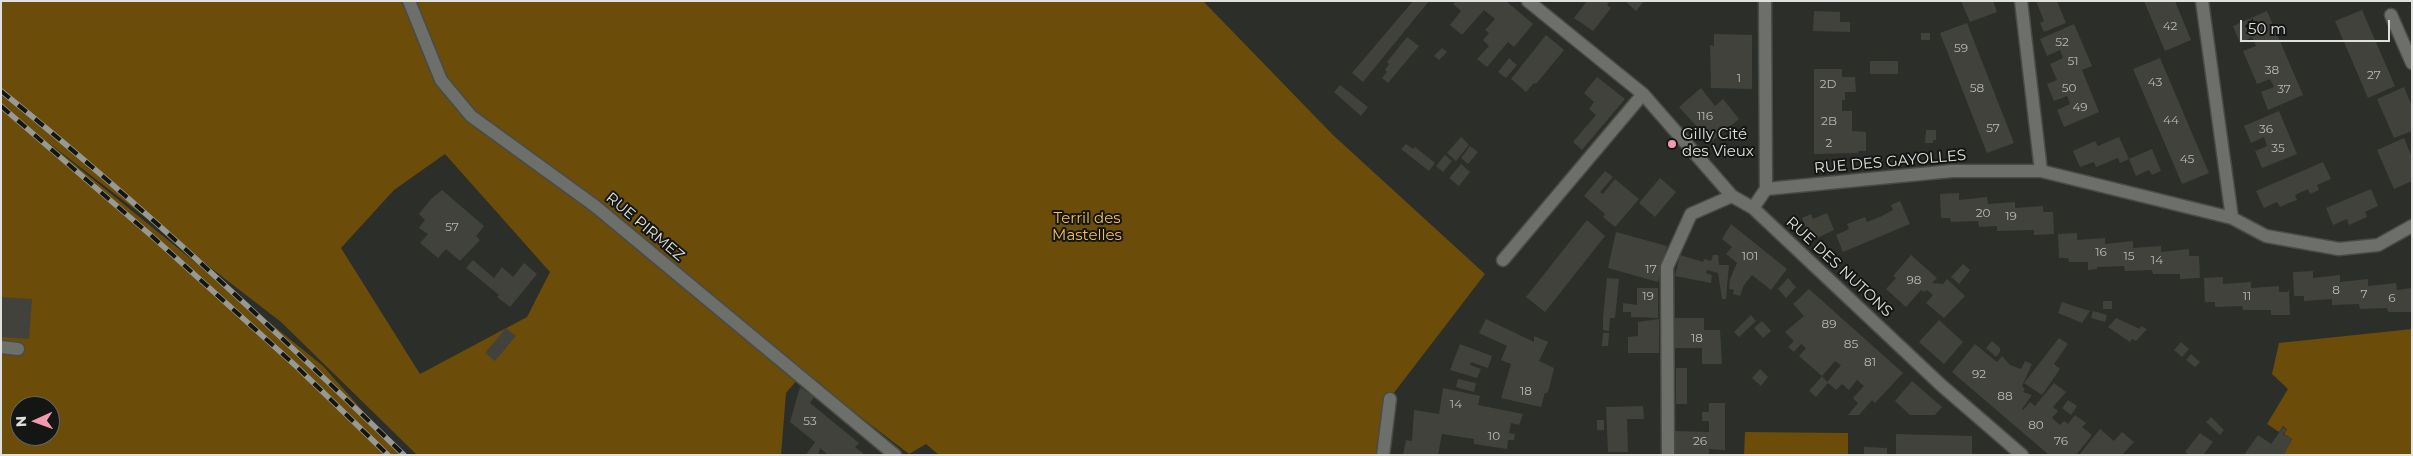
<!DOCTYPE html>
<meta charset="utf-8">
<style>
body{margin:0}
#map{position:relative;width:2413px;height:456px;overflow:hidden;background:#2b2e29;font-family:Montserrat,sans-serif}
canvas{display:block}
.frame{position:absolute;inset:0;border:2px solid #e0e1de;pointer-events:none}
.north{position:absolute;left:10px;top:396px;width:50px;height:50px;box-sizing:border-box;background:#141614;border:1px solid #666765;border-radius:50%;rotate:268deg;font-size:14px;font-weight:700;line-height:20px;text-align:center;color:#e0e1de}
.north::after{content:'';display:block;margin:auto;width:18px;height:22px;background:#f29aaf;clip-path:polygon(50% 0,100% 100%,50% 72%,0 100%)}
.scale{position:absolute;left:2240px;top:20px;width:150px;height:22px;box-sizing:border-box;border:2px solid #e0e1de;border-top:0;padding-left:6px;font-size:15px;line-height:18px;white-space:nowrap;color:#e0e1de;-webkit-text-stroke:4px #141614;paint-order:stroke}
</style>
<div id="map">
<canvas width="2413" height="456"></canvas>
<div class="frame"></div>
<div class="north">N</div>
<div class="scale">50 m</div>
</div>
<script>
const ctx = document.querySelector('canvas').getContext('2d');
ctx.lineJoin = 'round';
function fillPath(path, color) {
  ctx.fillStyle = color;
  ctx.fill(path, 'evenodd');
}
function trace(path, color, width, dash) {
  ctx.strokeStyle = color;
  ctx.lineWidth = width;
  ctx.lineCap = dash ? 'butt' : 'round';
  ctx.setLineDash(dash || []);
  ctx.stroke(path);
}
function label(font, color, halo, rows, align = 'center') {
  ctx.font = font + ' Montserrat,sans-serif';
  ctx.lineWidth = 4;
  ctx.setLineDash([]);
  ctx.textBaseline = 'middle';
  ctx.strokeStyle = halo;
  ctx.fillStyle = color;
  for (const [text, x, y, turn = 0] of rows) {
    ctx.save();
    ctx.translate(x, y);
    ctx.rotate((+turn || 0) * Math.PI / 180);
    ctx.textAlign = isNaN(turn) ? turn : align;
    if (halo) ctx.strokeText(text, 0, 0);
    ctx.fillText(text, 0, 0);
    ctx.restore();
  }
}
fillPath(new Path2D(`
 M1,1H1203L1333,135L1485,274L1390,398L1382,455H939L926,444L909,454L803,373L786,393L781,455H417L281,322L41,137L323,366L402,455H1ZM445,154L550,272L527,317L420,374L341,248L394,190ZM20,406H50V436H20Z
 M2412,329V455H2283L2292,439L2284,434L2287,429L2283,426L2279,432L2267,424L2288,389L2272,374L2279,343Z
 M1745,432L1848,433V455H1744Z`), '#6b4c09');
fillPath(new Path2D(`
 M1413,1H1429L1363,82L1352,73Z
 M1456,1H1506L1533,24L1514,47L1508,42L1487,67L1477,59L1489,46L1483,40L1489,33L1485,30L1495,19L1484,10L1462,35L1450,25L1461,11L1453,4Z
 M1587,1H1610L1607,5L1611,8L1593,31L1574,18Z
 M1625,1H1644L1636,11Z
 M1961,1H1993L1997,12L1970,22Z
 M2036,1H2057L2066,23L2044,32L2040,23L2044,21Z
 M2144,1H2175L2191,40L2165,51Z
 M2362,10L2395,86L2368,98L2335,21Z
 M1814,11L1840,12V22H1850V32L1813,31Z
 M2267,11L2303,95L2268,110L2261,92L2274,87L2270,79L2257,84L2243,51L2256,46L2252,37L2240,43L2233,26Z
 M1967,23L2014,143L1987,153L1940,33Z
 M2074,24L2092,66L2082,70L2099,112L2064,127L2057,110L2070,104L2067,96L2054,101L2047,84L2057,80L2050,64L2063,58L2060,50L2047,56L2040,39Z
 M1921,33H1930V40H1921Z
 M1714,34L1752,35V89L1711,88L1710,45L1714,46Z
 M1546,35L1564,50L1536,84L1534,83L1526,92L1511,79Z
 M1407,37L1419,46L1388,83L1382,78L1387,72L1385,70L1389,64L1387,62Z
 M1442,48L1447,52L1439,60L1434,56Z
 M1509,58L1517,65L1506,78L1498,72Z
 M2160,58L2209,173L2182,184L2133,69Z
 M1870,61H1898V74H1870Z
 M1814,69H1842V77H1855L1856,92H1845V100H1842V111H1852V131L1866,132V151H1858V153L1814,154Z
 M1597,77L1625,99L1582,150L1573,142L1596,115L1589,109L1594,102L1584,93Z
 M1340,85L1368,107L1361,116L1334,92Z
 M2404,87L2412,106V131L2394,138L2377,99Z
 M1701,88L1715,106L1723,99L1739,119L1711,142L1679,107Z
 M2279,111L2297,154L2262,168L2255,151L2267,146L2264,137L2251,143L2244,126Z
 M1926,130H1936V140H1933V143H1925Z
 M1461,137L1469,145L1456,161L1447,153Z
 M2119,137L2129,159L2152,149L2161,171L2152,175L2149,170L2136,176L2129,159L2120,163L2118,158L2096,167L2094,162L2080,167L2073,151L2095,141L2098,146Z
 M2404,138L2412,157V181L2394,189L2377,150Z
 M1406,144L1413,149L1415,147L1435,163L1429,171L1401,149Z
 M1470,146L1478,152L1468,164L1461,158Z
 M1445,155L1452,161L1443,172L1436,166Z
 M2323,162L2331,179L2317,185L2319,190L2310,194L2308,189L2295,195L2297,200L2289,203L2280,207L2277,202L2264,208L2256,191Z
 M1461,164L1470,172L1459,186L1449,178Z
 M1605,171L1613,177L1600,192L1603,194L1615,179L1639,199L1615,227L1603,217L1605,214L1584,196Z
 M1660,178L1676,192L1655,217L1639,203Z
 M2371,189L2378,206L2365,212L2367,217L2349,225L2347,219L2333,225L2326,208Z
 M442,190L484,226L476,236L480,240L460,261L446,249L438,258L420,243L428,234L419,228L425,220L419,214L431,199Z
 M1959,193V200L1987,197L1988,204L2015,202V208L2043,206V212H2053L2054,234L2034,235V230L1997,231V226L1979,227L1978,221L1951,222L1950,218H1941L1940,194Z
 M1900,201L1910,224L1843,252L1836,235L1849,229L1847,224L1865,217L1867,222L1882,216L1893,210L1891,205Z
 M1827,213L1834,230L1811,241L1802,218L1811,214L1813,219Z
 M1587,220L1605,236L1545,312L1526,297Z
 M1731,224L1787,269L1771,290L1752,275L1744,285L1740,296L1733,294L1734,290L1729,289L1730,279L1737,263L1726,254L1732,247L1722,239Z
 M1616,232L1667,246L1658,282L1608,268Z
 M2077,233V240L2105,238V244L2133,241V248L2161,246V252L2189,249V256H2199L2200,278L2180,279V274H2153L2152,270L2125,271L2124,266L2097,267V269L2088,270V262H2069L2068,258H2059L2058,234Z
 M1680,255L1703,262L1704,259L1711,261L1713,255H1718L1719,265H1729L1726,299H1722L1718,273L1707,270L1706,273L1712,275L1711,283L1675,276Z
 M1911,255L1937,278L1932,283L1943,284L1947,279L1965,296L1944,318L1926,303L1933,295L1927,290L1924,292L1921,290L1906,307L1886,289L1896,278L1893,276Z
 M473,260L494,278L502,267L513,277L524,263L537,274L510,307L497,297L499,295L466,268Z
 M1963,264L1970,270L1959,284L1951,277Z
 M2313,271V278L2340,275V282L2368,279V286L2396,283L2397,290L2412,288V312H2388L2387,308L2360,309L2359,304L2332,305V299L2304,301V296H2294L2293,272Z
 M2223,277V284L2251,282V288L2279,286V292H2288L2289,288L2290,315H2271V310H2243L2242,306L2215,307V302H2205L2204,278Z
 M1607,278L1619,279L1615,318H1610L1609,331L1603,330V318Z
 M1788,278L1796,287L1786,298L1778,289Z
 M1637,288H1658V318L1631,317V312H1623V303L1637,305Z
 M1809,289L1903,373L1875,403L1872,400L1859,415H1848L1858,403L1853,398L1864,386L1857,380L1849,390L1842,384L1836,390L1828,383L1816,397L1809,391L1822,376L1827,382L1841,365L1835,361L1822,376L1799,356L1806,348L1801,344L1794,352L1788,347L1794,341L1785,332L1804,316L1793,304Z
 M1,297L32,299L29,339L1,337Z
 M2103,301H2112V309H2103Z
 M2062,302L2090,311L2082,323L2058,313Z
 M2093,311L2107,315L2105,322L2091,318Z
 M1751,315L1756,321L1739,337L1734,332Z
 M1675,318H1704V330H1720L1722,364H1702V348H1675Z
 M2116,318L2140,329L2141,326L2147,329L2136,341L2132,339L2130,342L2108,327Z
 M1486,319L1534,342V336L1548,342L1539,361L1554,368L1549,389L1547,393H1545L1541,407L1501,398L1511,364L1501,360L1507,346L1479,333Z
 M1659,319V353H1628V337L1638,336V322Z
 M1939,320L1963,342L1944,364L1919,342Z
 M1762,321L1771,331L1763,338L1754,328Z
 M506,328L516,336L495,361L485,353Z
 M1603,333H1609L1608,346H1602Z
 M2059,338L2068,344L2054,364L2060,369L2042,395L2024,383Z
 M1992,341L2000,348V352L1996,357L1986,348Z
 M2181,342L2189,349L2182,357L2174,350Z
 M1460,344L1492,356L1488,368L1471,362L1470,365L1481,369L1477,378L1450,370Z
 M1975,344L1997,362L2002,356L2010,365L2021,369L2025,361L2032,364L2022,386L2025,389L2023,392L2032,395L2022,409L2023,410L2030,402L2035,406L2054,383L2066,392L2053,407L2058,411L2052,418L2060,425L2064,421L2068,424L2075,415L2086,423L2082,427L2092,435L2076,455H2049L1952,372Z
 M2191,354L2200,362L2195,367L2186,360Z
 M1676,368H1687V404H1676Z
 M1760,369L1768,377L1761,386L1752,378Z
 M1458,379L1476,383L1474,392L1456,387Z
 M1912,381L1942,407L1935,415H1910L1895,401Z
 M800,387L814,397L810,403L859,443L855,447L865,455H828L820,448L818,455H806L815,442L790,422Z
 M1443,388L1480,396L1478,405L1523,414L1519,425L1511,423L1509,433L1515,434L1514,440H1508L1507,449L1474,444V439L1442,434L1438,455H1403L1406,440L1412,441L1414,410L1439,414Z
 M2068,400L2077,406L2071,415L2062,408Z
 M1709,403H1725V450L1709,449V455H1675V431L1709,432V421H1702V412H1709Z
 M1643,406L1644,419H1627L1628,452H1608L1606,407Z
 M2211,417L2224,430L2220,435L2206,422Z
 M1597,420H1604V430H1597Z
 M2283,427L2287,429L2283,434L2292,439L2283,455H2244L2258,435L2271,444Z
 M2100,429L2114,441L2122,432L2134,442L2122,455H2079Z
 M2200,433L2213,442L2203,455H2189L2185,452Z
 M1896,434L1972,436V455H1896Z
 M1864,447L1887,448V455H1864Z`), '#42423d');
const minor = new Path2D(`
 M409,1L441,80L471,116L595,206L895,455
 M1528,1L1643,94L1732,196L1753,208L1941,385L2022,455
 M1765,1L1766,189
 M2021,1L2041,171
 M2202,1L2232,218
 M2391,15L2412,63
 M1753,208L1766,189L1952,171H2041L2232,218L2266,236L2339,249L2378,245L2412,226
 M1503,260L1643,94
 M1,347L18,349
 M1383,455L1390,399
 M1668,455L1667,267L1691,214L1732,196`);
trace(minor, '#494b47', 15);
trace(minor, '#6c6f6a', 12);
const rail = new Path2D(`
 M1,91C142,205 274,329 404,455
 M1,106L154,238L297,367L388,455`);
trace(rail, '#979995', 5.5);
trace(rail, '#141614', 4, [11]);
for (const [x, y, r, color] of [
 [1672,144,5,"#f29aaf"]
]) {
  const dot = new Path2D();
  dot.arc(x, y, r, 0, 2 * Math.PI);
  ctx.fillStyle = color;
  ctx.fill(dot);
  trace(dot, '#141614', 2);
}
label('12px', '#b8b9b6', null, [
 ["42",2170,26],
 ["52",2062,42],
 ["59",1961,48],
 ["51",2073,61],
 ["38",2272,70],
 ["27",2374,75],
 ["1",1739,78],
 ["43",2155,82],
 ["2D",1828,84],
 ["58",1977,88],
 ["50",2069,88],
 ["37",2284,89],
 ["49",2080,107],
 ["116",1705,116],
 ["44",2171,120],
 ["2B",1829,121],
 ["57",1993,128],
 ["36",2266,129],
 ["2",1829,143],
 ["35",2278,148],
 ["45",2187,159],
 ["20",1983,213],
 ["19",2011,216],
 ["57",452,227],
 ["16",2101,252],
 ["101",1750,256],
 ["15",2129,256],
 ["14",2157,260],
 ["17",1651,269],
 ["98",1914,280],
 ["8",2336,290],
 ["7",2364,294],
 ["19",1648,296],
 ["11",2247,296],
 ["6",2392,298],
 ["89",1829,324],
 ["18",1697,338],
 ["85",1851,344],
 ["81",1870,362],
 ["92",1979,374],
 ["18",1526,391],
 ["88",2005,396],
 ["14",1456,404],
 ["53",810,421],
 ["80",2036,425],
 ["10",1494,436],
 ["26",1700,441],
 ["76",2061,441]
]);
label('15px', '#e0e1de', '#141614', [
 ["Gilly Cité",1682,135],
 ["des Vieux",1682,152]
], 'left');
label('15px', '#e0e1de', '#141614', [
 ["RUE DES GAYOLLES",1890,162,-5],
 ["RUE PIRMEZ",645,227,40],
 ["RUE DES NUTONS",1839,267,43]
]);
label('15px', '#f7bd51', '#141614', [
 ["Terril des",1087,219],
 ["Mastelles",1087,236]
]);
</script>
